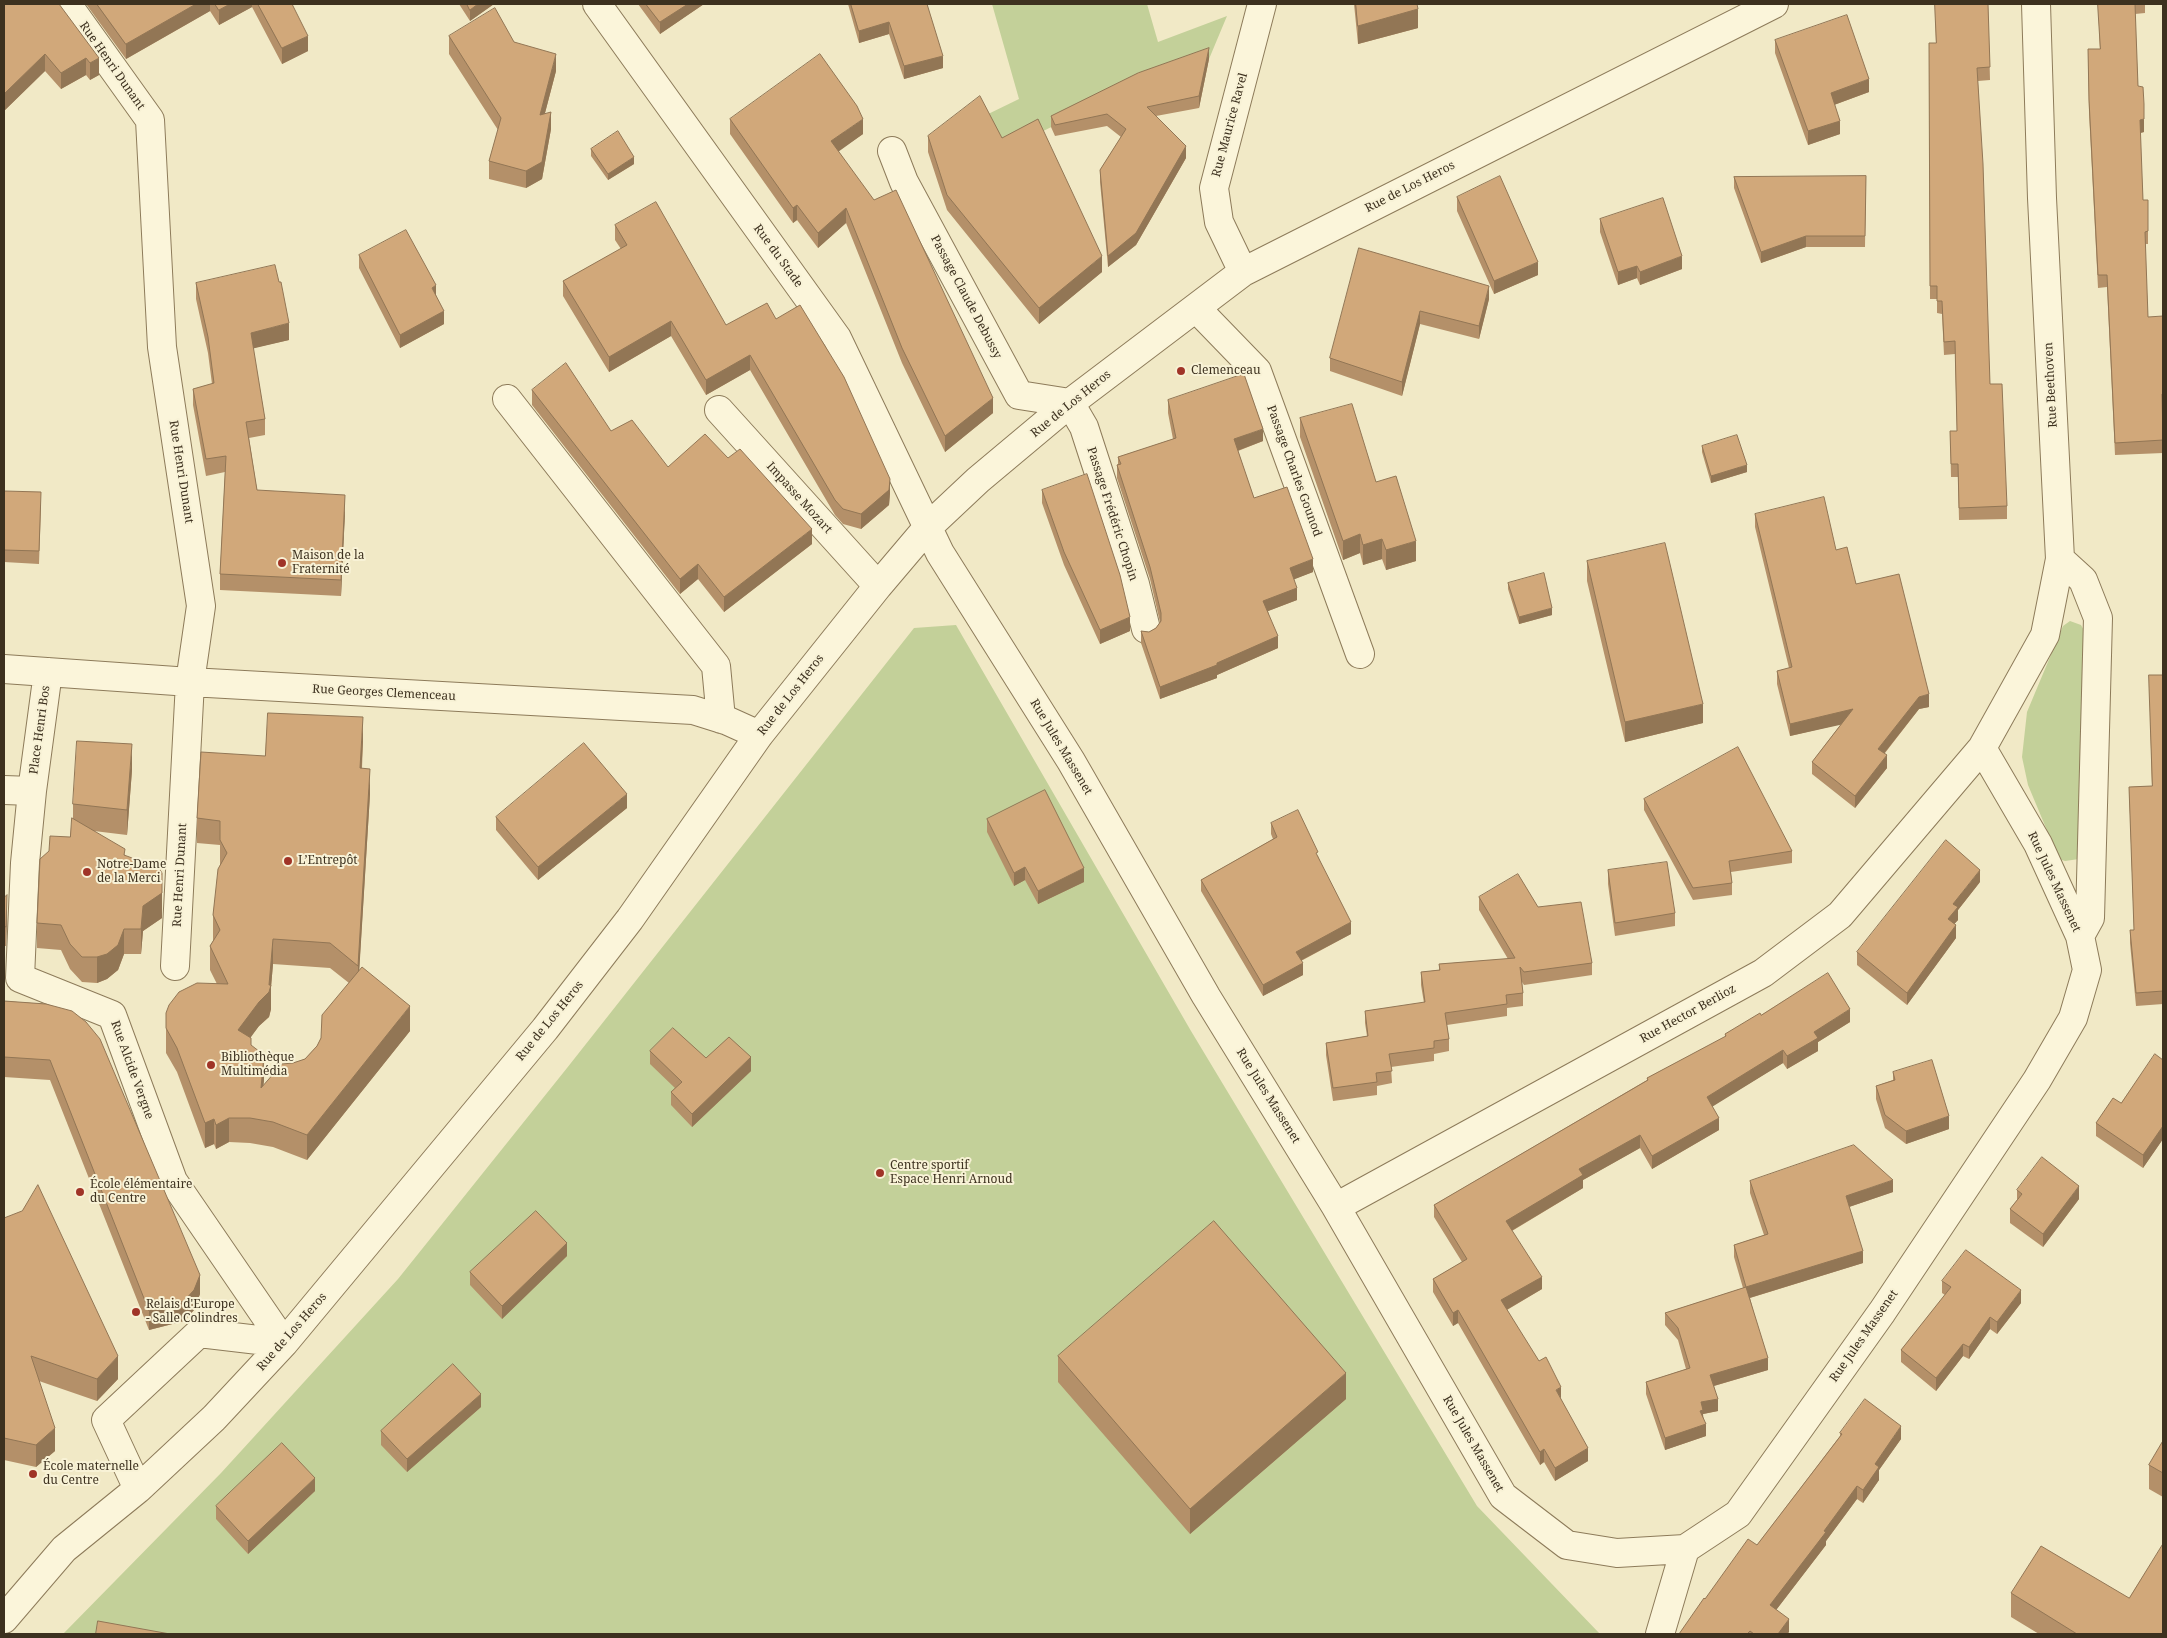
<!DOCTYPE html>
<meta charset="utf-8">
<style>
body{margin:0}
#map{position:relative;width:2167px;height:1638px;overflow:hidden;background:#f1e9c6;font-family:"Noto Serif",serif}
canvas{display:block}
.frame{position:absolute;inset:0;border:5px solid #3d311f;pointer-events:none}
</style>
<div id="map">
<canvas width="2167" height="1638"></canvas>
<div class="frame"></div>
</div>
<script>
const ctx = document.querySelector('canvas').getContext('2d');
ctx.lineJoin = 'round';
function fillPath(path, color) {
  ctx.fillStyle = color;
  ctx.fill(path, 'evenodd');
}
function trace(path, color, width, dash) {
  ctx.strokeStyle = color;
  ctx.lineWidth = width;
  ctx.lineCap = dash ? 'butt' : 'round';
  ctx.setLineDash(dash || []);
  ctx.stroke(path);
}
function label(font, color, halo, rows, align = 'center') {
  ctx.font = font + ' "Noto Serif",serif';
  ctx.lineWidth = 4;
  ctx.setLineDash([]);
  ctx.textBaseline = 'middle';
  ctx.strokeStyle = halo;
  ctx.fillStyle = color;
  for (const [text, x, y, turn = 0] of rows) {
    ctx.save();
    ctx.translate(x, y);
    ctx.rotate((+turn || 0) * Math.PI / 180);
    ctx.textAlign = isNaN(turn) ? turn : align;
    if (halo) ctx.strokeText(text, 0, 0);
    ctx.fillText(text, 0, 0);
    ctx.restore();
  }
}
fillPath(new Path2D(`
 M992,4H1147L1158,42L1227,16L1209,59L1140,83L1001,152L982,117L1019,99Z
 M2070,621L2081,625L2086,634L2079,859L2065,861L2059,859L2028,785L2022,757L2027,712L2063,626Z
 M956,625L1191,1031L1477,1506L1600,1634H63L221,1473L398,1279L567,1068L914,628Z`), '#c3d099');
const minor = new Path2D(`
 M67,4L150,120L162,347L201,606L190,682L175,966
 M597,4L837,338L940,553L1071,761L1206,996L1336,1207L1503,1496L1567,1545L1617,1553L1685,1549L1738,1514L1882,1312L2037,1080L2073,1018L2087,970L2080,936L2038,844L1982,748
 M892,151L904,182L1019,395L1070,403L1084,427L1135,584L1146,629
 M1243,272L1219,222L1214,188L1262,4
 M1196,308L1257,371L1360,654
 M507,399L716,666L721,719
 M719,410L878,586
 M2060,559L2083,580L2098,618L2090,918L2080,936
 M4,669L190,682L693,710L728,721L759,735
 M4,790L32,791L48,672
 M32,791L25,863L20,978L112,1015L173,1181L284,1343
 M1336,1207L1763,973L1840,915L1982,748L2045,635L2060,559L2042,198L2036,4
 M138,1489L106,1420L199,1333L284,1343
 M4,1619L64,1549L138,1489L214,1418L284,1343L545,1029L630,919L759,735L878,586L928,527L978,480L1070,403L1243,272L1774,4
 M1660,1634L1685,1549`);
trace(minor, '#8d7b5a', 30);
trace(minor, '#fbf5da', 28);
fillPath(new Path2D(`
 M4,4H59L99,75L90,80L86,75L61,89L45,71L4,111Z
 M86,4H292L308,51L282,64L252,7L219,25L210,11L126,59Z
 M459,4H494L470,21Z
 M638,4H704L660,34Z
 M848,4H927L943,68L904,79L889,34L859,43Z
 M1354,4H1417L1418,28L1358,44Z
 M1935,4H1988L1990,80L1978,81L1990,384L2007,506V519L1959,520L1958,477H1951L1950,431H1957L1955,354L1944,355L1942,314L1937,313V299H1930L1929,43H1936Z
 M2098,4H2145V13L2135,14L2138,86L2144,132L2140,133L2143,200L2148,231V244H2145L2148,317L2162,407L2163,453L2115,455L2107,287L2098,288L2089,112L2088,49H2100Z
 M449,36L514,42L556,71L545,113L551,129L542,179L526,188L489,179V161L498,130L449,54Z
 M1775,40L1869,92L1834,105L1840,134L1808,145L1775,53Z
 M1209,59L1199,108L1156,116L1186,158L1136,245L1108,267L1100,182V170L1121,137L1107,126L1055,136L1051,127V116Z
 M730,119L863,134L838,151L993,413L945,452L902,363L846,223L818,248L797,220L793,223L730,134Z
 M928,136L1102,272L1039,324L947,210L928,152Z
 M591,149L634,164L608,180L591,156Z
 M1866,176L1865,247H1806L1761,263L1734,188V177Z
 M1457,197L1538,275L1494,294L1457,211Z
 M1600,219L1682,269L1640,285L1637,278L1618,285L1600,232Z
 M615,225L726,325L776,319L890,493L889,505L861,529L843,524L835,515L750,370L706,395L671,336L609,372L563,296V281L621,249L615,240Z
 M1359,248L1489,299L1479,339L1420,324L1402,396L1330,371V358Z
 M359,255L436,295L444,324L400,348L359,268Z
 M196,283L289,340L253,348L265,419V435L249,438L257,490L345,512L341,596L220,590V574L225,472L206,476L193,405V389L212,384L208,353L196,299Z
 M532,390L611,431L668,467L812,544L724,612L698,579L680,594L532,405Z
 M1168,400L1263,441L1238,451L1254,498L1313,572L1294,579L1297,600L1268,611L1278,648L1217,675V678L1160,699L1141,643V631L1149,632L1156,628L1160,622L1150,579L1117,478V465L1118,464V457L1173,439L1168,413Z
 M1300,418L1376,482L1416,561L1386,570L1382,559L1363,565L1360,553L1343,560L1300,437Z
 M1702,446L1747,472L1711,483L1702,452Z
 M1042,490L1130,631L1100,644L1064,565L1042,503Z
 M4,491L41,505L39,564L4,562Z
 M1755,514L1836,550L1929,707L1919,709L1885,753L1887,768L1855,808L1812,774V762L1841,724L1790,736L1777,684V671L1789,668L1755,527Z
 M1587,561L1703,723L1625,742L1587,581Z
 M1508,583L1552,615L1519,624L1508,589Z
 M2149,675H2163V1004L2136,1006L2130,943V930H2134L2129,787L2152,786Z
 M363,741L362,768L370,794L359,971L410,1031L307,1160L273,1147L250,1143L229,1142L216,1149L214,1144L205,1148L177,1072L166,1053V1013L217,984L210,970V946L213,941V915L220,865V845L197,843V818L265,756ZM273,964L330,968L349,983L317,1046L305,1059L293,1063L263,1086L264,1080L251,1045L250,1037L259,1026L269,1017L271,1009V987Z
 M132,770L127,835L94,831L125,855L162,918L143,931L141,954H124L118,970L107,979L97,983L82,982L70,969L61,950L37,948V923L70,837L73,819V804Z
 M1644,799L1792,851V863L1731,872L1732,883V895L1693,900L1644,810Z
 M627,808L538,880L496,830V817Z
 M987,819L1084,882L1038,904L1025,880L1014,886L987,832Z
 M1271,823L1318,856L1351,934L1301,961L1303,975L1263,996L1201,891V880L1273,839L1271,834Z
 M1608,870L1675,913V926L1615,936L1608,884Z
 M1980,882L1958,910V920L1954,924L1956,938L1907,1005L1857,965V952Z
 M1479,897L1538,907L1592,963V975L1524,985L1522,982L1523,993V1006L1507,1008V1016L1447,1025L1449,1039V1051L1434,1054V1061L1391,1067L1392,1083L1377,1086V1095L1333,1101L1326,1055V1043L1367,1036L1365,1023V1011L1424,1003L1421,985V972L1439,970V964L1508,959L1479,910Z
 M4,898L7,914L6,946H4Z
 M4,1001L46,1004L200,1294L194,1310L184,1321L149,1330L50,1080L4,1077Z
 M1761,1015L1850,1022L1818,1042V1051L1787,1069L1783,1063L1712,1106L1719,1130L1652,1169L1640,1148L1583,1180V1188L1512,1231L1542,1289L1507,1310L1561,1399L1588,1461L1555,1481L1544,1462L1540,1465L1458,1323L1453,1326L1433,1292V1279L1462,1262L1434,1217V1205L1647,1080V1078L1725,1037V1034Z
 M650,1051L706,1058L751,1071L692,1127L671,1105V1092L675,1088L650,1064Z
 M2163,1060V1139L2143,1168L2096,1136V1123L2121,1103Z
 M1893,1072L1949,1129L1906,1144L1885,1128L1876,1099V1086L1893,1080Z
 M1750,1181L1893,1192L1849,1207L1863,1263L1750,1298L1768,1370L1714,1386L1718,1411L1703,1414L1706,1436L1665,1450L1646,1394V1382L1686,1369L1678,1340L1665,1325V1313L1743,1288L1734,1257V1245L1764,1235L1750,1193Z
 M2017,1190L2079,1199L2043,1247L2010,1223V1209L2017,1200Z
 M4,1218L118,1379L97,1401L39,1381L55,1451L36,1467L4,1460Z
 M567,1256L502,1319L470,1285V1272Z
 M1942,1281L2021,1303L1997,1334L1990,1329L1969,1359L1963,1356L1936,1391L1901,1362V1350L1945,1295L1942,1293Z
 M1058,1356L1346,1399L1190,1534L1058,1382Z
 M481,1407L407,1472L381,1445V1431Z
 M1840,1433L1901,1439L1879,1470V1480L1863,1503L1857,1499L1826,1541V1545L1776,1610L1789,1632L1787,1634H1679L1705,1599L1757,1545L1840,1436Z
 M2163,1441V1497L2149,1489V1465Z
 M315,1491L248,1554L216,1519V1506Z
 M2011,1593L2129,1598L2163,1634H2039L2011,1617Z`), '#b49069');
fillPath(new Path2D(`
 M196,4H210V11L126,59V44Z
 M230,4H252V7L219,25V10Z
 M478,4H494L470,21V10Z
 M688,4H704L660,34V22Z
 M1418,9V28L1358,44V26Z
 M889,22V34L859,43V31Z
 M308,36V51L282,64V48Z
 M1209,48V59L1199,108V96Z
 M45,54V71L4,111V94Z
 M556,54V71L540,132V115Z
 M943,56V68L904,79V66Z
 M86,58V75L61,89V73Z
 M99,58V75L90,80V63Z
 M1869,79V92L1831,106V93Z
 M551,112V129L542,179L526,188V171Z
 M863,119V134L831,157V141Z
 M2144,119V132L2140,133V120Z
 M1840,121V134L1808,145V131Z
 M1186,146V158L1136,245L1108,267V256Z
 M634,157V164L608,180V174Z
 M797,205V220L793,223V208Z
 M846,208V223L818,248V233Z
 M1806,236V247L1761,263V252Z
 M1102,256V272L1039,324V308Z
 M1682,256V269L1640,285V272Z
 M1538,262V275L1494,294V281Z
 M1637,266V278L1618,285V272Z
 M436,285V298L432,288Z
 M1489,286V299L1479,339V326Z
 M444,311V324L400,348V335Z
 M1420,311V324L1402,396V382Z
 M671,321V336L609,372V357Z
 M289,323V340L251,349V333Z
 M750,355V370L706,395V380Z
 M2162,394H2163V407H2162Z
 M993,398V413L945,452V436Z
 M1263,429V441L1234,452V439Z
 M1747,465V472L1711,483V476Z
 M890,479V493L889,505L861,529V514Z
 M345,495V512L341,596V580Z
 M812,529V544L724,612V597Z
 M1360,534V553L1343,560V541Z
 M1382,539V559L1363,565V545Z
 M1416,541V561L1386,570V550Z
 M1313,559V572L1290,581V568Z
 M698,564V579L680,594V579Z
 M1297,588V600L1263,613V601Z
 M1552,608V615L1519,624V617Z
 M1130,617V631L1100,644V630Z
 M1278,636V648L1217,675V678L1160,699V687Z
 M1929,694V707L1919,709L1878,761V749L1919,697Z
 M1703,704V723L1625,742V722Z
 M1853,709V722L1790,736V724Z
 M363,717V741L360,793V768Z
 M132,744V770L127,835V810Z
 M1887,755V768L1855,808V796Z
 M370,769V794L358,991V966Z
 M627,794V808L538,880V867Z
 M1025,867V880L1014,886V873Z
 M1084,868V882L1038,904V891Z
 M1980,870V882L1958,910V920L1948,931V919L1953,904Z
 M162,873V918L143,931L141,954V929L143,906Z
 M7,895V914L6,946V927Z
 M1351,922V934L1296,963V952Z
 M1956,925V938L1907,1005V993Z
 M124,929V954L118,970L107,979L97,983V957Z
 M273,939V964L271,987V1009L269,1017L259,1026L238,1055V1030L269,985Z
 M1303,963V975L1263,996V985Z
 M410,1006V1031L307,1160V1135Z
 M1850,1009V1022L1818,1042V1051L1787,1069V1056L1814,1032Z
 M1783,1050V1063L1707,1110V1097Z
 M264,1055V1080L261,1113V1088Z
 M751,1057V1071L692,1127V1114Z
 M1949,1116V1129L1906,1144V1131Z
 M229,1118V1142L216,1149V1125Z
 M1719,1118V1130L1652,1169V1156Z
 M214,1119V1144L205,1148V1123Z
 M2163,1126V1139L2143,1168V1155Z
 M1640,1135V1148L1583,1180V1188L1506,1234V1221L1579,1169Z
 M1893,1180V1192L1846,1208V1196Z
 M2079,1186V1199L2043,1247V1234Z
 M567,1243V1256L502,1319V1306Z
 M1863,1251V1263L1746,1299V1287Z
 M200,1275V1294L194,1310L184,1321L149,1330V1311Z
 M1542,1277V1289L1501,1313V1300Z
 M2021,1290V1303L1997,1334V1322Z
 M1458,1310V1323L1453,1326V1313Z
 M1990,1317V1329L1969,1359V1347Z
 M1963,1344V1356L1936,1391V1378Z
 M118,1356V1379L97,1401V1379Z
 M1768,1358V1370L1710,1387V1375Z
 M1346,1373V1399L1190,1534V1509Z
 M1561,1387V1399L1556,1390Z
 M481,1394V1407L407,1472V1459Z
 M1718,1399V1411L1703,1414V1422L1700,1423L1701,1402Z
 M1706,1424V1436L1665,1450V1438Z
 M1901,1426V1439L1879,1470V1480L1863,1503V1490L1875,1464Z
 M55,1428V1451L36,1467V1445Z
 M1588,1448V1461L1555,1481V1468Z
 M1544,1449V1462L1540,1465V1452Z
 M315,1478V1491L248,1554V1541Z
 M1857,1486V1499L1826,1541V1545L1770,1618V1605Z
 M1789,1619V1632L1787,1634H1778Z`), '#927655');
const building = new Path2D(`
 M4,4H59L99,58L90,63L86,58L61,73L45,54L4,94Z
 M97,4H196L126,44Z
 M215,4H230L219,10Z
 M258,4H292L308,36L282,48Z
 M467,4H478L470,10Z
 M646,4H688L660,22Z
 M851,4H927L943,56L904,66L889,22L859,31Z
 M1356,4H1417L1418,9L1358,26Z
 M1935,4H1988L1990,67L1977,68L1983,164L1990,384H2002L2007,506L1959,508L1958,464H1951L1950,431H1957L1955,341L1944,342L1942,301H1937V286H1930L1929,43H1936Z
 M2098,4H2135L2138,86L2143,87L2144,104V119L2140,120L2143,200H2148V231L2145,232L2148,317L2163,316V394H2162L2163,440L2115,443L2107,275H2098L2089,100L2088,49H2100Z
 M495,8L514,42L556,54L540,115L551,112L542,162L526,171L489,161L501,118L449,36Z
 M1847,15L1869,79L1831,93L1840,121L1808,131L1775,40Z
 M1209,48L1199,96L1147,107L1186,146L1136,233L1108,256L1100,170L1126,129L1107,114L1055,125L1051,116L1138,73Z
 M820,54L857,106L863,119L831,141L874,200L896,190L993,398L945,436L902,348L846,208L818,233L797,205L793,208L730,119Z
 M980,96L1002,138L1038,119L1102,256L1039,308L947,195L928,136Z
 M618,131L634,157L608,174L591,149Z
 M1500,176L1538,262L1494,281L1457,197Z
 M1866,176L1865,236H1806L1761,252L1734,177Z
 M1663,198L1682,256L1640,272L1637,266L1618,272L1600,219Z
 M656,202L726,325L767,303L776,319L800,305L844,377L890,479L889,490L861,514L843,509L835,500L750,355L706,380L671,321L609,357L563,281L627,245L615,225Z
 M406,230L436,285L432,288L444,311L400,335L359,255Z
 M1359,248L1489,286L1479,326L1420,311L1402,382L1330,358Z
 M275,265L279,282H281L289,323L251,333L265,419L246,422L257,490L345,495L341,580L220,574L226,456L206,459L193,389L214,383L208,337L196,283Z
 M566,363L611,431L632,420L668,467L705,434L728,458L740,449L812,529L724,597L698,564L680,579L532,390Z
 M1244,374L1263,429L1234,439L1254,498L1287,487L1313,559L1290,568L1297,588L1263,601L1278,636L1217,663V665L1160,687L1141,631L1149,632L1156,628L1161,621V613L1150,567L1117,465L1121,464L1118,457L1176,438L1168,400Z
 M1352,404L1376,482L1396,476L1416,541L1386,550L1382,539L1363,545L1360,534L1343,541L1300,418Z
 M1737,435L1747,465L1711,476L1702,446Z
 M1087,474L1120,575L1130,617L1100,630L1064,552L1042,490Z
 M4,491L41,492L39,551L4,550Z
 M1824,497L1836,550L1847,547L1856,584L1899,574L1929,694L1919,697L1878,749L1887,755L1855,796L1812,762L1853,709L1790,724L1777,671L1792,667L1755,514Z
 M1665,543L1703,704L1625,722L1587,561Z
 M1544,573L1552,608L1519,617L1508,583Z
 M2149,675H2163V991L2136,993L2130,930H2134L2129,787L2152,786Z
 M268,713L363,717L360,768L370,769L358,966L330,943L273,939L269,985H271L269,992L259,1002L238,1030L251,1038V1045L264,1055L261,1088L282,1064L293,1063L305,1059L317,1046L321,1038L322,1015L362,967L410,1006L307,1135L273,1122L250,1118H229L216,1125L214,1119L205,1123L177,1048L166,1028V1013L169,1005L179,992L197,983L228,984L210,946L220,930L213,915L218,869L227,853L220,840V821L197,818L201,752L265,756Z
 M77,741L132,744L127,810L73,804Z
 M584,743L627,794L538,867L496,817Z
 M1738,747L1792,851L1729,861L1732,883L1693,888L1644,799Z
 M1045,790L1084,868L1038,891L1025,867L1014,873L987,819Z
 M1298,810L1318,852L1316,853L1351,922L1296,952L1303,963L1263,985L1201,880L1277,837L1271,823Z
 M72,818L125,849L124,855L159,868L162,873V893L143,906L141,929H124L118,945L107,954L97,957H82L70,944L61,925L37,923L40,859L49,851L50,836L70,837Z
 M1946,840L1980,870L1953,904L1958,907L1948,919L1956,925L1907,993L1857,952Z
 M1667,862L1675,913L1615,923L1608,870Z
 M1518,874L1538,907L1581,902L1592,963L1524,972L1520,967L1523,993L1506,995L1507,1004L1445,1013L1449,1039L1434,1041V1048L1389,1054L1392,1071L1376,1073L1377,1082L1333,1088L1326,1043L1368,1036L1365,1011L1425,1002L1421,972L1440,970L1439,964L1515,958L1479,897Z
 M7,895L6,927L4,926V898Z
 M1828,973L1850,1009L1814,1032L1818,1038L1787,1056L1783,1050L1707,1097L1719,1118L1652,1156L1640,1135L1579,1169L1583,1175L1506,1221L1542,1277L1501,1300L1539,1361L1546,1357L1561,1387L1556,1390L1588,1448L1555,1468L1544,1449L1540,1452L1458,1310L1453,1313L1433,1279L1467,1259L1434,1205L1648,1080L1647,1078L1726,1036L1725,1034L1760,1013L1761,1015Z
 M4,1001L46,1004L72,1011L86,1022L100,1039L200,1275L194,1290L184,1301L149,1311L50,1060L4,1057Z
 M673,1028L706,1058L729,1037L751,1057L692,1114L671,1092L682,1082L650,1051Z
 M2155,1054L2163,1060V1126L2143,1155L2096,1123L2113,1098L2121,1103Z
 M1932,1060L1949,1116L1906,1131L1885,1115L1876,1086L1895,1080L1893,1072Z
 M1854,1145L1893,1180L1846,1196L1863,1251L1746,1287L1768,1358L1710,1375L1718,1399L1701,1402L1703,1410L1700,1411L1706,1424L1665,1438L1646,1382L1690,1368L1678,1328L1665,1313L1746,1287L1734,1245L1768,1234L1750,1181Z
 M2042,1157L2079,1186L2043,1234L2010,1209L2022,1194L2017,1190Z
 M38,1185L118,1356L97,1379L31,1356L55,1428L36,1445L4,1438V1218L22,1211Z
 M536,1211L567,1243L502,1306L470,1272Z
 M1214,1221L1346,1373L1190,1509L1058,1356Z
 M1966,1250L2021,1290L1997,1322L1990,1317L1969,1347L1963,1344L1936,1378L1901,1350L1951,1287L1942,1281Z
 M453,1364L481,1394L407,1459L381,1431Z
 M1865,1399L1901,1426L1875,1464L1879,1467L1863,1490L1857,1486L1824,1531L1826,1532L1770,1605L1789,1619L1778,1634H1754L1750,1631L1747,1634H1679L1704,1598L1705,1599L1748,1539L1757,1545L1842,1434L1840,1433Z
 M2163,1441V1473L2149,1465Z
 M282,1443L315,1478L248,1541L216,1506Z
 M2163,1544V1634H2077L2011,1593L2041,1546L2129,1598Z
 M98,1621L170,1634H96Z`);
fillPath(building, '#d1a87a');
trace(building, '#927655', 1);
for (const [x, y, r, color] of [
 [1181,371,5,"#a03427"],
 [282,563,5,"#a03427"],
 [288,861,5,"#a03427"],
 [87,872,5,"#a03427"],
 [211,1065,5,"#a03427"],
 [880,1173,5,"#a03427"],
 [80,1192,5,"#a03427"],
 [136,1312,5,"#a03427"],
 [33,1474,5,"#a03427"]
]) {
  const dot = new Path2D();
  dot.arc(x, y, r, 0, 2 * Math.PI);
  ctx.fillStyle = color;
  ctx.fill(dot);
  trace(dot, '#f8f2d6', 2);
}
label('12px', '#3d311f', '#f8f2d6', [
 ["Rue Henri Dunant",112,66,55],
 ["Rue Maurice Ravel",1230,125,-75],
 ["Rue de Los Heros",1410,187,-27],
 ["Rue du Stade",778,256,54],
 ["Passage Claude Debussy",966,297,62],
 ["Rue Beethoven",2051,385,-93],
 ["Rue de Los Heros",1071,404,-39],
 ["Passage Charles Gounod",1294,471,70],
 ["Rue Henri Dunant",181,472,81],
 ["Impasse Mozart",799,498,48],
 ["Passage Frédéric Chopin",1112,514,72],
 ["Rue Georges Clemenceau",384,693,3],
 ["Rue de Los Heros",791,695,-52],
 ["Place Henri Bos",40,730,-82],
 ["Rue Jules Massenet",1061,747,59],
 ["Rue Henri Dunant",180,875,-87],
 ["Rue Jules Massenet",2054,882,65],
 ["Rue Hector Berlioz",1688,1014,-29],
 ["Rue de Los Heros",550,1021,-51],
 ["Rue Alcide Vergne",132,1070,70],
 ["Rue Jules Massenet",1268,1096,58],
 ["Rue de Los Heros",292,1332,-49],
 ["Rue Jules Massenet",1864,1336,-55],
 ["Rue Jules Massenet",1473,1444,60]
]);
label('12px', '#3d311f', '#f8f2d6', [
 ["Clemenceau",1191,371],
 ["Maison de la",292,556],
 ["Fraternité",292,570],
 ["L’Entrepôt",298,861],
 ["Notre-Dame",97,865],
 ["de la Merci",97,879],
 ["Bibliothèque",221,1058],
 ["Multimédia",221,1072],
 ["Centre sportif",890,1166],
 ["Espace Henri Arnoud",890,1180],
 ["École élémentaire",90,1185],
 ["du Centre",90,1199],
 ["Relais d'Europe",146,1305],
 ["- Salle Colindres",146,1319],
 ["École maternelle",43,1467],
 ["du Centre",43,1481]
], 'left');
</script>
